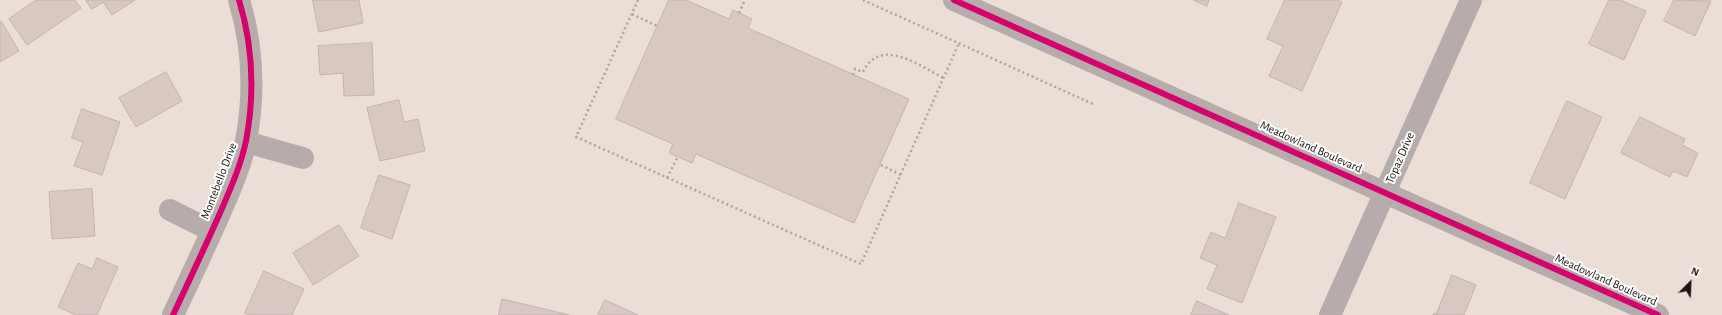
<!DOCTYPE html>
<style>
body{margin:0}
#map{position:relative;width:1722px;height:315px;overflow:hidden;background:#eaded6;font-family:"Alegreya Sans",sans-serif}
canvas{display:block}
.north{position:absolute;left:1670px;top:263px;width:40px;height:40px;-webkit-text-stroke:3px #fff;paint-order:stroke;rotate:24deg;font-size:11px;font-weight:700;line-height:16px;text-align:center;color:#1c140f}
.north::after{content:'';display:block;margin:auto;width:14px;height:18px;background:#1c140f;clip-path:polygon(50% 0,100% 100%,50% 72%,0 100%)}
</style>
<div id="map">
<canvas width="1722" height="315"></canvas>
<div class="north">N</div>
</div>
<script>
const ctx = document.querySelector('canvas').getContext('2d');
ctx.lineJoin = 'round';
function fillPath(path, color) {
  ctx.fillStyle = color;
  ctx.fill(path, 'evenodd');
}
function trace(path, color, width, dash) {
  ctx.strokeStyle = color;
  ctx.lineWidth = width;
  ctx.lineCap = dash ? 'butt' : 'round';
  ctx.setLineDash(dash || []);
  ctx.stroke(path);
}
function label(font, color, halo, rows, align = 'center') {
  ctx.font = font + ' "Alegreya Sans",sans-serif';
  ctx.lineWidth = 4;
  ctx.setLineDash([]);
  ctx.textBaseline = 'middle';
  ctx.strokeStyle = halo;
  ctx.fillStyle = color;
  for (const [text, x, y, turn = 0] of rows) {
    ctx.save();
    ctx.translate(x, y);
    ctx.rotate((+turn || 0) * Math.PI / 180);
    ctx.textAlign = isNaN(turn) ? turn : align;
    if (halo) ctx.strokeText(text, 0, 0);
    ctx.fillText(text, 0, 0);
    ctx.restore();
  }
}
const building = new Path2D(`
 M36,0H75L81,8L27,45L9,19Z
 M86,0H135L112,15L103,2L92,9Z
 M313,0H359L363,23L319,32Z
 M669,0H686L729,19L733,10L752,19L748,28L909,99L854,223L696,154L692,163L669,153L673,144L616,119Z
 M1194,0H1209L1207,6Z
 M1285,0H1337L1342,2L1302,91L1269,76L1283,46L1267,39Z
 M1609,0H1620L1646,11L1624,60L1589,44Z
 M1674,0L1711,1L1695,36L1664,21Z
 M1,21L19,51L0,62V22Z
 M372,43L374,95L344,96L343,73L320,75L318,46Z
 M166,72L182,101L136,127L119,98Z
 M399,100L404,122L418,119L425,151L380,161L367,108Z
 M1567,101L1602,117L1565,199L1530,183Z
 M82,109L120,122L102,175L74,166L83,142L72,138Z
 M1640,117L1685,139L1682,145L1698,153L1687,177L1673,171L1670,177L1621,153Z
 M379,175L410,185L392,239L361,228Z
 M92,189L95,236L52,239L49,192Z
 M1239,203L1276,217L1242,303L1207,289L1217,265L1200,258L1211,232L1225,238Z
 M339,225L359,256L313,285L293,253Z
 M97,258L118,267L97,315H76L58,307L78,263L92,269Z
 M264,271L304,289L292,315H249L245,313Z
 M1452,275L1476,285L1464,315H1433L1434,313L1436,314Z
 M502,299L570,315H499Z
 M605,300L638,315H598Z
 M1197,301L1229,315H1191Z`);
fillPath(building, '#d9c7c1');
trace(building, '#c0b5b1', 1);
trace(new Path2D(`
 M638,0L576,137L861,264L959,43
 M863,0L1093,104
 M739,13L745,0
 M632,14L657,26
 M853,75L855,69L863,72C865,68 867,64 870,62C889,42 925,69 944,78
 M881,165L901,175
 M667,178L678,156`), '#aea4a3', 2.5, [2, 3]);
trace(new Path2D(`
 M246,142L303,158
 M170,210L212,231
 M1330,315L1471,0`), '#b7acac', 22);
trace(new Path2D(`
 M954,0L1658,315
 M173,315C189,281 205,247 220,213C230,190 241,165 246,141C255,93 253,46 239,0`), '#b7acac', 22);
trace(new Path2D(`
 M954,0L1658,315
 M173,315C189,281 205,247 220,213C230,190 241,165 246,141C255,93 253,46 239,0`), '#d6006c', 6);
label('12px', '#1c140f', '#fff', [
 ["Meadowland Boulevard",1311,147,24],
 ["Topaz Drive",1400,158,-66],
 ["Montebello Drive",219,181,-69],
 ["Meadowland Boulevard",1606,280,24]
]);
</script>
